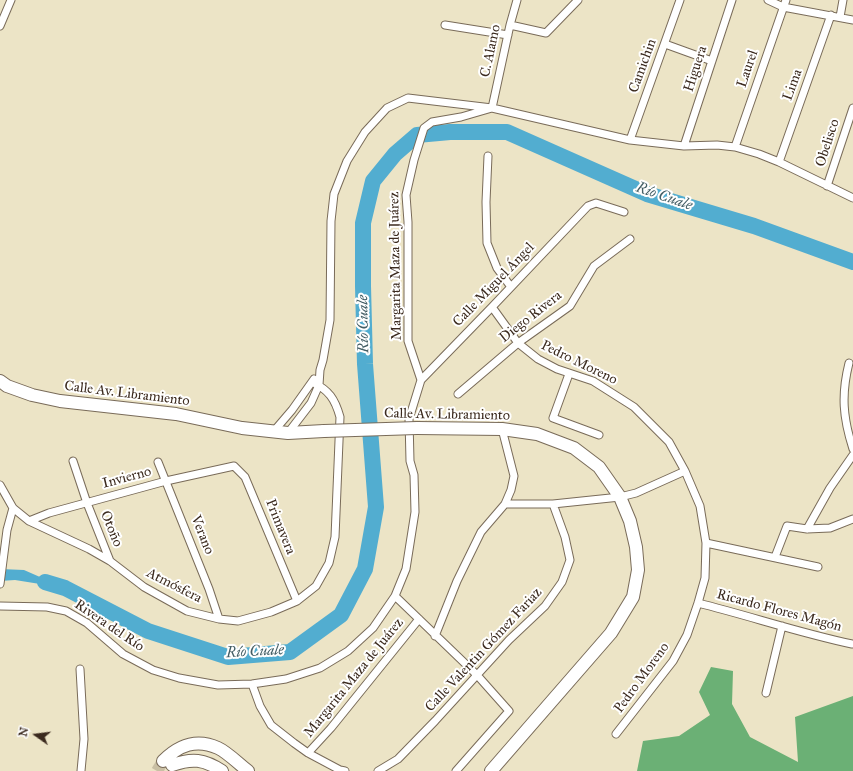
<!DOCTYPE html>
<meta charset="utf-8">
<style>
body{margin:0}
#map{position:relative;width:853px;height:771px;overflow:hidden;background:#ece4c6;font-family:"IM FELL Great Primer",serif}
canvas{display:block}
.north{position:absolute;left:16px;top:715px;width:40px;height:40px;-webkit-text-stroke:3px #fff;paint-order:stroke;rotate:284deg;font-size:11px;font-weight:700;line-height:16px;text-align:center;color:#3b2a1e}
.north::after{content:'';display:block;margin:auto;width:14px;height:18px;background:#3b2a1e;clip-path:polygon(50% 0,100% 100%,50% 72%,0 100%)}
</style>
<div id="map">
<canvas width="853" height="771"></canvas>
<div class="north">N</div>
</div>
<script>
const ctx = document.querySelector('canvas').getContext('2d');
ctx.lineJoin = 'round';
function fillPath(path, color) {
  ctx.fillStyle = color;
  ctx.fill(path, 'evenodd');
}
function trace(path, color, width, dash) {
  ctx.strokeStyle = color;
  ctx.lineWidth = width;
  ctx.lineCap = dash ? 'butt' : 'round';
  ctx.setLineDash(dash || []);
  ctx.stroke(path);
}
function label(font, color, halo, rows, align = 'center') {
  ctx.font = font + ' "IM FELL Great Primer",serif';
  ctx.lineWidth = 4;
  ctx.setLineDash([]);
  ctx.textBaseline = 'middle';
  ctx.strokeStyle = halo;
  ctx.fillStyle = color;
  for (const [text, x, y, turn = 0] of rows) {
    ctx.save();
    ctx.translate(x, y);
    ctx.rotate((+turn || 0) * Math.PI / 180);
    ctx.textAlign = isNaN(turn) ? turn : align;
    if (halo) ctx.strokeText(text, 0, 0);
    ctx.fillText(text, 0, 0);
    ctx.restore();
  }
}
fillPath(new Path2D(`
 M711,667L733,671L732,704L750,737L798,762L795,717L853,696V771H637L643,741L679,736L710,715L699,692Z`), '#6bb075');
fillPath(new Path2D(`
 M0,569L24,570L65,588L15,580L0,581Z`), '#52add0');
trace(new Path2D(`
 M45,582L65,588L148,631L228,657L290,652L341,615L365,569L376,507L365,364L363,286V223L373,181L395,154L417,135L450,132H507L647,194L754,226L853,262`), '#52add0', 16);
trace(new Path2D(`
 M157,771L163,761`), '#c9bfa4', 12, [12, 6]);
const street = new Path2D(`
 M768,0L783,7L853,20
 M840,17L843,0
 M445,25L508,35
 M510,25L546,33L578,0
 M0,26L11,0
 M665,44L712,61
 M630,140L680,0
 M684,146L732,0
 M735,147L786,0
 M488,156L486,202L487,243L497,268L511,287
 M779,162L831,15
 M827,186L853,108
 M492,307L518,343L538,359L557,369L593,381L634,407L669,442L685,471L700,506L706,543L705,578L698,603L687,635L673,661L616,734
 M849,363C841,395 843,418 853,449
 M569,374L553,418L599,435
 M421,380L408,341V222L406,195L414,160L424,128L432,122L461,117L492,108L510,25L517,0
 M458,394L518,343L570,306L594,266L630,239
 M274,431L292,410L314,379
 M288,433L311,403L319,385L320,370L323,360L330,320L331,221L334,194L347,161L365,132L387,108L408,98L492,108L630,140L684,146L717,145L735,147L759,154L779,162L853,198
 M73,461L87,503L110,561
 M158,462L209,589L219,619
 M0,485L13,508L29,521L89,549L110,561L144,587L187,611L219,619L238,621L271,612L297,601L316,586L329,563L335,537L340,417C335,399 329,390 312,382
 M505,504H553L620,497L636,493L685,471
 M29,521L49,513L166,481L234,466L245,477L297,601
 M807,529L830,488L853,455
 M706,543L818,567
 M775,557L787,526L807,529L830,528L853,519
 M0,584L7,530L13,508
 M395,596L477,675L509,711L456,771
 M698,603C750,616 800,633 852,644
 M0,606L47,607L66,611L87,623L123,654L153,670L179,678L218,685L252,684L286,679L320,668L348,651L373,628L395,596L406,569L415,512L414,475L410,461L409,419L421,380L492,307L588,206L596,203L624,212
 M435,636L457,581L481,532L505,504L511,490L514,476L502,429
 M80,669L84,739L81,771
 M252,684L260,706L271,725L294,743L308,753L340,770L345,771
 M766,693L782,626
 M308,753L331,728L419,619
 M378,771L398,759L435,721L509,640L545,606L562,582L570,560L565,537L553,504`);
const primary = new Path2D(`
 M0,381L7,386L32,395L60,401L176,414L242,428L288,433L324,431
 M417,428L502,429L537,434L574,448L599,467L620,497L630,521L636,547L638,570L633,597L611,633L491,771
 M163,761C179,745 196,738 218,748C227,752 239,764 248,771
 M172,765C192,758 204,759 222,771`);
trace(street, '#796b59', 9);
trace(primary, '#796b59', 14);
trace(street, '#fff', 7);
trace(primary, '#fff', 12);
const primaryBridge = new Path2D(`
 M324,431L417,428`);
trace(primaryBridge, '#796b59', 14, []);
trace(primaryBridge, '#fff', 12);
label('14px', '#3b2a1e', '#fff', [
 ["C. Alamo",491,51,-78],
 ["Camichin",643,66,-70],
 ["Higuera",696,69,-72],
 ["Laurel",748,69,-71],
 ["Lima",793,85,-70],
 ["Obelisco",828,143,-72],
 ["Margarita Maza de Juárez",396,266,-91],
 ["Calle Miguel Ángel",494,285,-46],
 ["Diego Rivera",531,317,-38],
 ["Pedro Moreno",579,363,26],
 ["Calle Av. Libramiento",127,394,7],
 ["Calle Av. Libramiento",447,415,1],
 ["Invierno",127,478,-15],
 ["Primavera",280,527,68],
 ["Otoño",111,529,68],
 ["Verano",202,535,68],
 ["Atmósfera",174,586,27],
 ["Ricardo Flores Magón",779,611,15],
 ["Rivera del Río",109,626,34],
 ["Calle Valentin Gómez Fariaz",484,650,-47],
 ["Margarita Maza de Juárez",354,678,-51],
 ["Pedro Moreno",642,678,-54]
]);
label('italic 15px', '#445e65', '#fff', [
 ["Río Cuale",664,197,19],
 ["Río Cuale",364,324,-91],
 ["Río Cuale",255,652,-3]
]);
</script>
